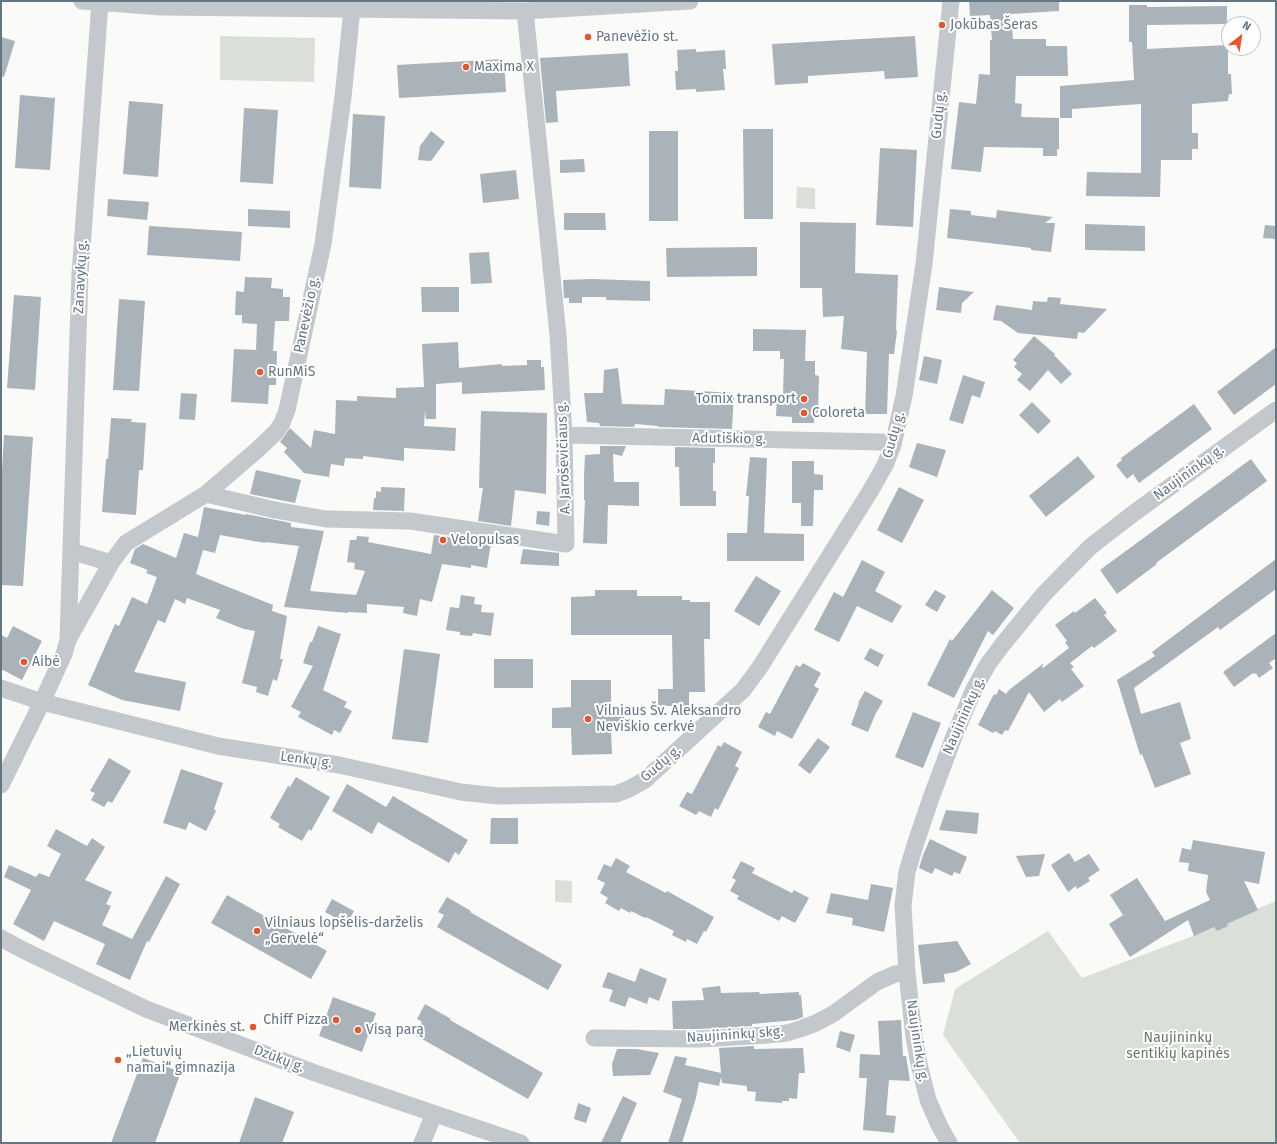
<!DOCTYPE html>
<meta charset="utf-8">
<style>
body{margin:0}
#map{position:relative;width:1277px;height:1144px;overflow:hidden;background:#fafaf8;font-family:"Fira Sans",sans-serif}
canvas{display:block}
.frame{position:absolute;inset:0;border:2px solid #657683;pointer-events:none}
.north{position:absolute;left:1221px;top:16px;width:40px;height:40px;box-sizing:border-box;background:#fff;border:1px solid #c1c8cd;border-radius:50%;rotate:30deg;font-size:11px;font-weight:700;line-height:16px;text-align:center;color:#657683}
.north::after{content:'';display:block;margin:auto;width:14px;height:18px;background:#e4572e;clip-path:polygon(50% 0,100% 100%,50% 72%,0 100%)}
</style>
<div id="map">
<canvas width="1277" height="1144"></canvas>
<div class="frame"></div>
<div class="north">N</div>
</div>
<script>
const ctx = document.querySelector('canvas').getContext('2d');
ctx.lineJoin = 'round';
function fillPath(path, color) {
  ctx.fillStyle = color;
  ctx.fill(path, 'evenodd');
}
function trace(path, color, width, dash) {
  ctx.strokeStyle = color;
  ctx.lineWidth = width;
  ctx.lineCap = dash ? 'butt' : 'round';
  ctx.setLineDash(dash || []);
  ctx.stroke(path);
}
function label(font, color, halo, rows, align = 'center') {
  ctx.font = font + ' "Fira Sans",sans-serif';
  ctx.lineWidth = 4;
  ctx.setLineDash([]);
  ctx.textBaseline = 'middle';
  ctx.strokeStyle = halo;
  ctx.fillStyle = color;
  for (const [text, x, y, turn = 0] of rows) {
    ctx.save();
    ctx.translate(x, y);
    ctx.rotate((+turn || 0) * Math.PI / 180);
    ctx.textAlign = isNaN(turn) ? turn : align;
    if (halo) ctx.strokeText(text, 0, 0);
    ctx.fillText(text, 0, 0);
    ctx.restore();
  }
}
fillPath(new Path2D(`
 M220,36L315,38L314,82L220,80Z
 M797,187L815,188V209L796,208Z
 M555,880L572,881V903L555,902Z
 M1276,901V1143H1020L943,1035L955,989L1048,931L1082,978L1185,939L1214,927L1217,931L1227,926V924L1257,909Z`), '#dadfd7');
fillPath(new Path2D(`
 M969,1H1059V11L1011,14L1013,39H1046V46H1067L1068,76H1016L1015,103L1022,104L1021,117L1059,118V149H1057V156H1043V148L984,147L981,172L951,169L959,102L976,104L979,74L990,75V40H992L990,15L970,16Z
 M1129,5H1147V7L1227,6V24L1147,25V49L1228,45V74H1231L1232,94H1229L1228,101L1192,104V133H1198V149H1192V160H1161L1160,197L1086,196L1087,172L1141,173V104L1072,109V118H1060V86L1134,80L1132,42H1129Z
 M915,36L918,77L885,79L884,71L808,76V83L775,85L772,44Z
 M1,37L15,41L4,77L1,76Z
 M696,49V52L725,50L726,69H723L725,90L696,92V89L676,90L675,71H678L677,50Z
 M628,53L630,86L556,91L558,122L546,123L540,58Z
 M504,59L506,92L399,98L397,65Z
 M20,95L55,98L50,170L15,168Z
 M129,101L163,104L158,177L123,174Z
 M244,108L278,110L273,184L240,182Z
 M353,114L385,116L381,189L349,187Z
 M743,129H773V219H744Z
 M431,131L445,142L431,161L418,160L420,146Z
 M649,131H678V221H649Z
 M880,148L917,150L913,227L876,225Z
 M584,159L585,172L560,173V160Z
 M516,170L519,199L483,203L480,174Z
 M108,199L149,202L147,220L107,216Z
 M248,209L290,211V228L248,226Z
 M950,209L971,211V215L996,218L997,210L1053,217L1045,223H1055L1051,252L1031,250V248L947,238Z
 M564,213H605L606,230H564Z
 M800,222L856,223L855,273L898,275L896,330L897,331L894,354H889L887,414H865L867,352L841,349L844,316L823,317L822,288H800Z
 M1085,224L1145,226V251L1085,250Z
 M1265,225L1276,226V239L1263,238Z
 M149,226L242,232L240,261L147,255Z
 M757,247V276L667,277L666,248Z
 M489,252L492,283L471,284L469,253Z
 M245,277L272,278L271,288L283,289V297H290L289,321H275L273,351H277L276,385H269L268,404L231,402L234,349L256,350L257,324L242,323V315H235L236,291L244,292Z
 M592,279L650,281V301L606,300V297H582V303H569V298H564L563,280Z
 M421,287H459V312H422Z
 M939,287L974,292L962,303L961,313L936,310Z
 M14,295L41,297L35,390L7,388Z
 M1048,297L1061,298L1060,304L1107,309L1084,333L1078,332L1077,339L1018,333L1001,321L993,320L996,305L1032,310L1033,301L1047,302Z
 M119,299L145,301L139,391L113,390Z
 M753,329L806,330L805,361H815V375L819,376L818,413H814V423H792V417L776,416L777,394L783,395L784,359H780V351H753Z
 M1034,336L1055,354L1054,355L1072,374L1061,384L1048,370L1030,391L1017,380L1022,374L1014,367L1017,363L1013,360Z
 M458,342L459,368L502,364V366L527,365V360H541V367H544L545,390L462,394V382L436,384V419H426L425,410L424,426L456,428L455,451L404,448V461L363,456V459L345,458L344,466L331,464L329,477L304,473L284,452L287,448L280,442L290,428L311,448L314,430L335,434L336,400L357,401V396L396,398V388L424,387L422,344Z
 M1276,347V384L1234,415L1217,392Z
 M924,356L942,360L937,384L919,380Z
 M618,368L622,404L664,405L665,389L734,393L732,429L658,427V426L635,424L634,427L600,426L599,423L587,422L584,393H603L604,370Z
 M963,375L985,382L980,398L972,395L963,424L949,420Z
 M181,393L197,394L195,420L179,419Z
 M1032,402L1051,421L1038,434L1019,415Z
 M1194,404L1212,429L1139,483L1133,474L1127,479L1116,465L1122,460L1121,458Z
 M481,411L547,413L546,494L515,490L511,526L478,521L483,488H479Z
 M111,418L132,419L131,422L146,423L143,470H139L136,515L102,512L106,459H108Z
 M4,435L33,437L23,586L1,585V489Z
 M917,443L946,450L937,477L909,467Z
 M600,446H626L622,456L613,454L614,482H639V506L608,505L607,544L583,543L585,500H584V476L585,455L600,454Z
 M675,447L715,448V463H713V491H716V506H680L679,467H675Z
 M1078,456L1095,477L1046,517L1029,496Z
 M750,457L767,458L764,533L804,534V561H727V533H747L749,496H746Z
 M1251,459L1267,481L1156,563L1157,564L1117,594L1100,570Z
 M792,461H814V474L823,475V490H814L813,526H801V503H792Z
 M256,470L301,480L295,503L250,494Z
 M381,487L405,488L404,511L373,510L374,498H376V491L381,492Z
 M899,487L924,500L902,543L877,530Z
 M204,507L246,515V514L291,523V527L324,531L310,591L356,595L365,571L354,569L355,563L347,562L350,540H356L357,536L369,537L368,542L431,554L434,535L491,543L487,568L471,565V568L442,564L432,602L420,599L417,616L403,613L404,607L367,604V613L348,612V613L284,607L299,546L265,542V543L220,535L215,553L203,550L196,574L273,605L272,611L287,616L280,659H283L277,681L273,679L268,696L256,692L257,687L242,683L255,631L244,629L216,618L220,610L187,598L185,604L175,599L165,623L158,620L134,672L186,682L180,711L122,700L88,685L115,624L119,626L132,597L147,604L157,577L146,573L148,570L130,563L135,549L143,544L176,558L184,533L198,537Z
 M537,511L550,512L549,526L536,524Z
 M523,549L559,553V566L520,564Z
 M1276,559V589L1220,630L1218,627L1134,688L1141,714L1180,702L1191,739L1180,743L1191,774L1155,788L1142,754L1140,755L1117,680L1155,656L1152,652Z
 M862,560L885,572L875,591L902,606L892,623L857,606L839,642L814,630L834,592L843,597Z
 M756,576L781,591L759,626L734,611Z
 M595,590H637V596H682V600H690V602H710V639H704L705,692H689V706H658V689H673L672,635H571V597L595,596Z
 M935,590L946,596L937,612L925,605Z
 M992,590L1014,608L993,635L988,631L954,698L927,685L950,639L952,641Z
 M461,595L475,597L474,604L482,605L481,612L494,613L491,636L473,633L472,636L460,635V632L446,630L450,607L459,608Z
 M1095,598L1107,613L1104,615L1117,631L1094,648L1092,646L1070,663L1074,667L1071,669L1084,686L1062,702L1060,699L1044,712L1029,692L1008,731L1005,730L1002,735L995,731L993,733L978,725L994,694L996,695L999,689L1006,694L1009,690L1044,663L1042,667L1043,668L1069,648L1065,642L1067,641L1055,625L1074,611L1075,613Z
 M13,626L42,641L22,680L1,669V635L7,638Z
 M318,626L341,634L323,690L347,702L344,707L352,711L340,733L334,730L332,735L298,717L301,712L291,707L313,666L303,663L310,642H312Z
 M1276,633V658L1269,663L1273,668L1259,678L1256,673L1254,674L1253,673L1234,687L1223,672Z
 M870,648L884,655L878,667L864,659Z
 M404,649L440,654L428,743L392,739Z
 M494,659H533V688H494Z
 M803,663L821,673L814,686L819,689L792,739L777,731L775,736L758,727L766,712L770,714L796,665L800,667Z
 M571,680H611V706L621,711L624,717L623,724L621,727L611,732L612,754L572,755L571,728H552V708L571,707Z
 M865,691L883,701L875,715L868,732L851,725L859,703H858Z
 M913,712L941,723L923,768L895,757Z
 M818,738L830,747L810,774L798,765Z
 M724,742L742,752L735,766L739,768L718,810L715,808L711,817L699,811L696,815L679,806L687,792L692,794L718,745L721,747Z
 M109,758L131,771L112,803L108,801L104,807L91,800L95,793L90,791Z
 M181,769L223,783L214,809L216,811L206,831L189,822L186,830L163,823Z
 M296,777L330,797L311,831L309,829L302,841L278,827L280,824L270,818L288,786L290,787Z
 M347,784L386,807L393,796L468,840L459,855L455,852L449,863L378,822L372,834L332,811Z
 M946,810L979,813L977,834L939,830Z
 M491,818H518V844H490Z
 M56,829L87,846L92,838L105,847L85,880L112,892L106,904L111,906L102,925L132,939L166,876L180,884L149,942L147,941L130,980L96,964L105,944L54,921L44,941L13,924L31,890L4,877L9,865L36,877L39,873L49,877L61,854L47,846Z
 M930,839L967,857L960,874L954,872L952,876L935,868L932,874L919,868L923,855Z
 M1193,840L1265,852L1259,884L1244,881L1258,910L1227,924L1228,926L1217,931L1214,927L1194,936L1188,920L1130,957L1109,924L1123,915L1110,895L1137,878L1165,921L1210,900L1206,892L1208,875L1188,871L1189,863L1179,862L1182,848L1191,850Z
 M1069,853L1075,862L1089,854L1100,870L1088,878L1090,881L1077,889L1076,886L1068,892L1051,865Z
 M1045,854L1039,876L1026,877L1016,856Z
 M616,858L630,866L626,872L666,893L667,891L714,917L706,932L704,931L697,944L687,939L686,942L672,935L674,931L646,917L645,918L631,911L630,913L621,908L619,911L605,903L608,898L600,893L605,883L597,879L604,864L611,867Z
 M741,861L755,868L752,873L792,893L794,890L809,898L795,923L782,916L779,921L737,899L739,896L730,891L736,880L732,878Z
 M871,884L893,888L884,932L852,925L853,918L826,913L831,893L868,900Z
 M227,895L327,951L311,979L211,923Z
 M447,897L471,911L470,912L562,965L548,990L437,927L444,915L438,912Z
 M332,899L354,911L347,924L325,912Z
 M957,941L971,964L956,972L944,974L945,982L923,984L918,945Z
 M640,968L667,979L659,1001L649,997L647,1004L629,997L625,1007L609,1001L613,990L602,987L608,972L635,982Z
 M720,986L721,993L759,992L760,994L799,992V995H801L803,1017L795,1020L752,1024V1026L700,1029H673L672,1001L704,1000L702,988Z
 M333,997L376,1013L362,1052L319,1036Z
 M425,1004L451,1019L450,1020L543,1073L528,1099L415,1035L422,1022L417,1019Z
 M901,1020L903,1056H906L910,1081L889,1080L886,1115L896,1116L894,1133L863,1130L867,1078H859L860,1054L880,1055L878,1021Z
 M840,1031L855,1035L850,1052L836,1047Z
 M754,1046V1049L803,1048L805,1073H799L797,1099L789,1098V1101H782V1103L755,1101L756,1092L747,1091V1086L722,1083L721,1077L719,1086L699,1082L696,1098L682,1143H668L682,1099L663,1092L675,1056L687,1058L685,1065L721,1073L719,1048Z
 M617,1049H636L659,1053L650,1075L613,1076L612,1064Z
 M143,1058L181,1072L155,1143H111Z
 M623,1096L637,1103L620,1143H601Z
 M255,1097L294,1112L282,1143H239Z
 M578,1103L591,1108L586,1123L574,1119Z`), '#aab3b9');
trace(new Path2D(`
 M82,1L161,7L525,11L690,1
 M564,435L882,442L893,445
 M206,494L275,510L326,519L410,521L566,544L564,435L558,335L525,11
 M71,551L111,563
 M69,638L111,563L126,543L206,494L257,450L276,432L282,423L287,410L323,244L343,97L352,9
 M1,688L42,702L218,746L339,765L461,792L498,796L616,794L629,789L645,780L743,690L760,667L871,490L885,465L893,445L904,396L924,264L951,1
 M1,785L42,702L64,654L68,640L80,274L100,3
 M1,938L23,950L146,1009L315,1073L521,1143
 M594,1038L700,1039L768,1035L787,1033L800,1029L816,1023L833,1014L877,982L895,974L907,973
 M422,1143L434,1114
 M949,1143L939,1125L928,1100L919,1064L914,1037L907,973L903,905L907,872L916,842L931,798L953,739L974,689L988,664L1003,644L1043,595L1090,547L1134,513L1276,410`), '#c3c8cc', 17);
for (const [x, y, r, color] of [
 [942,25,4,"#e4572e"],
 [588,37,4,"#e4572e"],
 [466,67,4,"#e4572e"],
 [260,372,4,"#e4572e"],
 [804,399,4,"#e4572e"],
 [804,413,4,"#e4572e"],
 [443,540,4,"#e4572e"],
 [24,662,4,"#e4572e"],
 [588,719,4,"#e4572e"],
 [257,931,4,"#e4572e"],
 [336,1020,4,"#e4572e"],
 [253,1027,4,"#e4572e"],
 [358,1030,4,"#e4572e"],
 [118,1060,4,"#e4572e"]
]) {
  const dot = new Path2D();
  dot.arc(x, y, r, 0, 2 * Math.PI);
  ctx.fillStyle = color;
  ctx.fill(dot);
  trace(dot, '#fff', 1.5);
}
label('14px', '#657683', '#fff', [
 ["Jokūbas Šeras",950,25],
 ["Panevėžio st.",596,37],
 ["Maxima X",474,67],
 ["RunMiS",268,372],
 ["Tomix transport",796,399,"right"],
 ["Coloreta",812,413],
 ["Velopulsas",451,540],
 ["Aibė",32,662],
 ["Vilniaus Šv. Aleksandro",596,711],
 ["Neviškio cerkvė",596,727],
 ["Vilniaus lopšelis-darželis",265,923],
 ["„Gervelė“",265,939],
 ["Chiff Pizza",328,1020,"right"],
 ["Merkinės st.",245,1027,"right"],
 ["Visą parą",366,1030],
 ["„Lietuvių",126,1052],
 ["namai“ gimnazija",126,1068]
], 'left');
label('14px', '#657683', '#fff', [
 ["Gudų g.",939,115,-84],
 ["Zanavykų g.",81,277,-87],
 ["Panevėžio g.",307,315,-78],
 ["Gudų g.",894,435,-74],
 ["Adutiškio g.",729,439,1],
 ["A. Jaroševičiaus g.",564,458,-92],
 ["Naujininkų g.",1189,473,-36],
 ["Naujininkų g.",964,716,-66],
 ["Lenkų g.",306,760,8],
 ["Gudų g.",661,764,-40],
 ["Naujininkų skg.",735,1035,-4],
 ["Naujininkų g.",917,1041,81],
 ["Dzūkų g.",279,1059,21]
]);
label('14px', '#687a64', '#fff', [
 ["Naujininkų",1178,1038],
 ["sentikių kapinės",1178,1054]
]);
</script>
